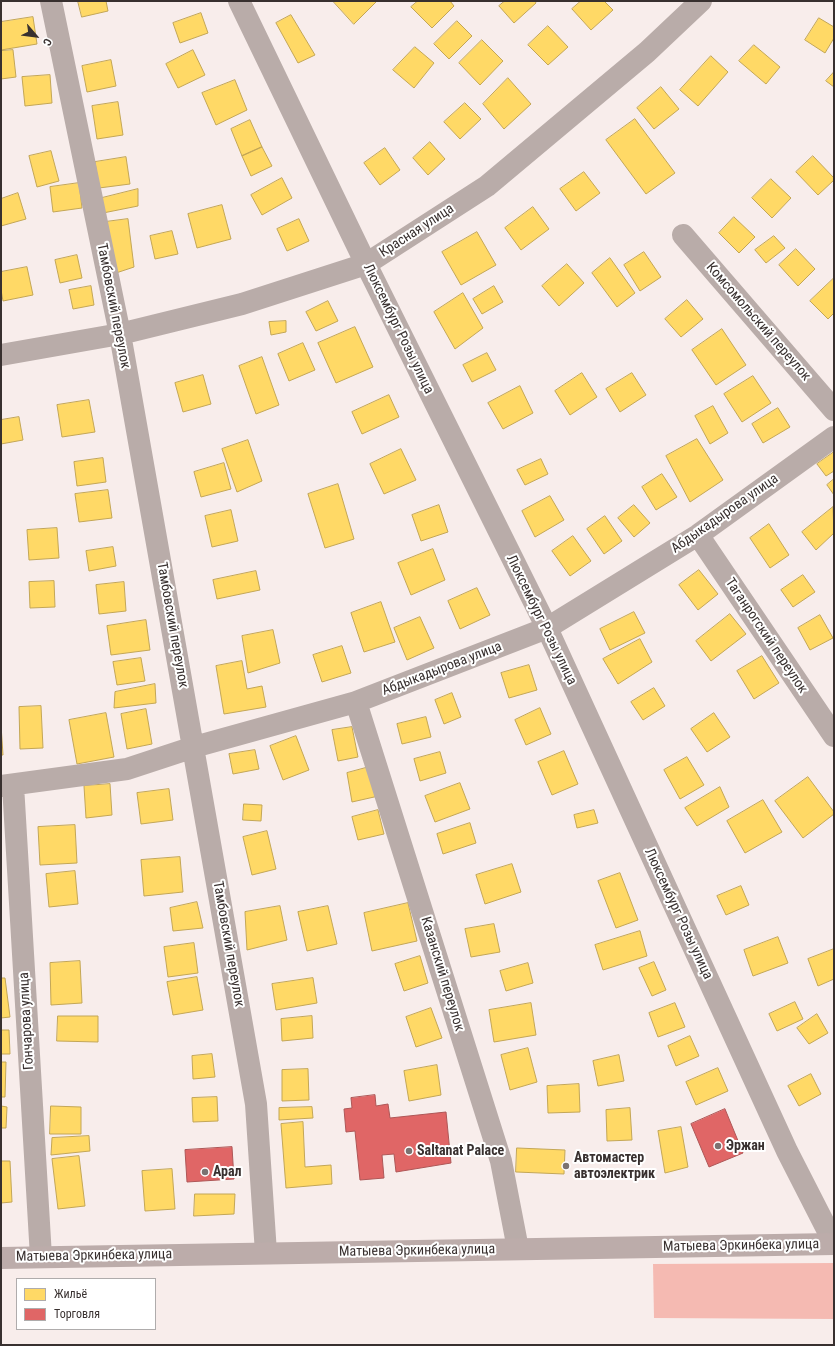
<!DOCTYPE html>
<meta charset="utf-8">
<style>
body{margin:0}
#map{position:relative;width:835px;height:1346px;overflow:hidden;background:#f8edeb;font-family:"Roboto Condensed",sans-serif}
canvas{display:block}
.frame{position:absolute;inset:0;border:2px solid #38302f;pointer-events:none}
.legend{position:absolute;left:16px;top:1278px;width:140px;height:52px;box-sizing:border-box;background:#fff;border:1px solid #afacac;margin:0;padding:5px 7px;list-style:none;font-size:12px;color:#38302f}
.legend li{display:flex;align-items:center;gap:8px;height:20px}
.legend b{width:20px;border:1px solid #afacac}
.north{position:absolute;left:16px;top:16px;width:40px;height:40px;-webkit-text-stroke:3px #fff;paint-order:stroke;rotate:118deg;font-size:11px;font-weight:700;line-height:16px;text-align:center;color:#38302f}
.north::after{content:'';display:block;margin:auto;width:14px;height:18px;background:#38302f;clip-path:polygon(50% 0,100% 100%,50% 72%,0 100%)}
</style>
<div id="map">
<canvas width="835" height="1346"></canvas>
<div class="frame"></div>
<ul class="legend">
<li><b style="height:11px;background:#ffd966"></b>Жильё</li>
<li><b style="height:11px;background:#e06666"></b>Торговля</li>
</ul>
<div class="north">С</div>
</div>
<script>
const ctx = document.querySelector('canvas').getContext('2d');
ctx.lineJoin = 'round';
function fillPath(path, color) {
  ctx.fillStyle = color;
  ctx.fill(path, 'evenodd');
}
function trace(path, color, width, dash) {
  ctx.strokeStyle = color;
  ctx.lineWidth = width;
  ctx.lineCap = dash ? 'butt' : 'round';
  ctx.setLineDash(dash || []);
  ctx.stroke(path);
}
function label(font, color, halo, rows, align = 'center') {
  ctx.font = font + ' "Roboto Condensed",sans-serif';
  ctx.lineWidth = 4;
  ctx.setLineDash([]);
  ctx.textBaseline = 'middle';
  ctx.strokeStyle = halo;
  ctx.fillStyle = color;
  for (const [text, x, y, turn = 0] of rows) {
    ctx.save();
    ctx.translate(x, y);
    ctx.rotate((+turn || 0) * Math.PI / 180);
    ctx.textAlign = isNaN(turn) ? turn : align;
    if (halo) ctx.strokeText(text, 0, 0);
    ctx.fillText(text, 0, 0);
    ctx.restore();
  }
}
fillPath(new Path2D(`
 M834,1263V1319L654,1318L653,1264Z`), '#f5bab2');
const homes = new Path2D(`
 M78,1H106L108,11L82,17Z
 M333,1H377L354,24Z
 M418,1H450L454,6L432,28L411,7Z
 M505,1H535L536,3L514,23L499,6Z
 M581,1H604L613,10L591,30L572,9Z
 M201,13L208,33L180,43L173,23Z
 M291,15L315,55L298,63L276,23Z
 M33,17L37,44L1,50V22Z
 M819,18L834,27V38L825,53L805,40Z
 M457,21L472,36L449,59L434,44Z
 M548,26L568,47L548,65L528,45Z
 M482,40L503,61L480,85L459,63Z
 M754,45L780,67L766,84L739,61Z
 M415,47L434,63L414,88L393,70Z
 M13,50L16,77L1,79V51Z
 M193,50L205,75L178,88L166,64Z
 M711,56L728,72L698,106L680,90Z
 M111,60L116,86L87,92L82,66Z
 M834,72V87L826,81Z
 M50,75L52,103L25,106L22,77Z
 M508,78L531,104L504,129L483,104Z
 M235,80L247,110L216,125L202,93Z
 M661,87L679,109L654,129L637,108Z
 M118,102L123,135L97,139L92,106Z
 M465,103L481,119L460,139L444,122Z
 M635,119L675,173L646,194L606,140Z
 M250,120L262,147L242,156L231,129Z
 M430,142L445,159L428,175L413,158Z
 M262,147L272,166L251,176L242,156Z
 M385,148L400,170L380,185L364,163Z
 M51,151L59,181L37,187L29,156Z
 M813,156L834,178V180L818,195L796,172Z
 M126,157L130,184L99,188L95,162Z
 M584,172L600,193L576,211L560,189Z
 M282,178L292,198L262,215L251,195Z
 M771,179L791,198L772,218L752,198Z
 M79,183L82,208L53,212L50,187Z
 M138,189V206L103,213L102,198Z
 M18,193L26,219L1,226V199Z
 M222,205L231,239L197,248L188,214Z
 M533,207L549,229L521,250L505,228Z
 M734,217L755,237L739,253L719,233Z
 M128,219L134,267L116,273L105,222Z
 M299,219L309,241L287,251L277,229Z
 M172,231L178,254L155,259L150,236Z
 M477,232L496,265L461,285L442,252Z
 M774,236L785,248L766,263L755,250Z
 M796,249L815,269L798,286L779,265Z
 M644,252L661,277L640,291L624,265Z
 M77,255L82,278L60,283L55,260Z
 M610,258L635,293L617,307L592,273Z
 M567,264L584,283L559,306L542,286Z
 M27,267L33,295L3,301L1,290V272Z
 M834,278V313L828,319L810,301Z
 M91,286L94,305L73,309L69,290Z
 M494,286L503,302L482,314L473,299Z
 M463,293L483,328L455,349L434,312Z
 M687,300L703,319L681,337L665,319Z
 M328,301L338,321L316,331L306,312Z
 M286,321V332L271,335L269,322Z
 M355,327L373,367L336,383L318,343Z
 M722,329L746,365L716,385L692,350Z
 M303,343L315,370L289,381L278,354Z
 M487,353L496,370L472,382L463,365Z
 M262,357L279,405L256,414L239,366Z
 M582,373L597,397L570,415L555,391Z
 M632,373L646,395L620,412L606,389Z
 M203,375L211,404L183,412L175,383Z
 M753,376L771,403L742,422L724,394Z
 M520,386L533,413L503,429L488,403Z
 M389,395L399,417L362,434L352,412Z
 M89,400L95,432L62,437L57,405Z
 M713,406L728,433L710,444L695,416Z
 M778,408L790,427L763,443L752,424Z
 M19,417L23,440L1,444V420Z
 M697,439L723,480L690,502L666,456Z
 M248,440L262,481L237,492L222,449Z
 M401,449L416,480L384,494L370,464Z
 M834,452V471L826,476L817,464Z
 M103,458L106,482L77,486L74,462Z
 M541,459L548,474L525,485L517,470Z
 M224,463L231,489L201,497L194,472Z
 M662,474L677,497L656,510L642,487Z
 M834,479V495L827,485Z
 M338,484L354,539L325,548L308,494Z
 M108,490L112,518L79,522L75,494Z
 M550,496L564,520L535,537L522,511Z
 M439,505L448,532L421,541L412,515Z
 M634,505L650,523L634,537L618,518Z
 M833,507L834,533L816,550L802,532Z
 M231,510L238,541L212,547L205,516Z
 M605,516L622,541L604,554L587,529Z
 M769,524L789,555L770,568L750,538Z
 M57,528L59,558L29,560L27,530Z
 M573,536L591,561L570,576L552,551Z
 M113,547L116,566L89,571L86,551Z
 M433,549L445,580L411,595L398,563Z
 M699,570L718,594L698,610L679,585Z
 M256,571L260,590L217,599L213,580Z
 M803,575L815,592L793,607L781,590Z
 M54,581L55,607L30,608L29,582Z
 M124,582L126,611L99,614L96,585Z
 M477,588L490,615L460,629L448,601Z
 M381,602L395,642L364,652L351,613Z
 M634,612L645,633L610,650L600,629Z
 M730,614L746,634L711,661L696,641Z
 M820,615L833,638L810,650L798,628Z
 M420,617L434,648L407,660L394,628Z
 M146,620L150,650L111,655L107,626Z
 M273,630L280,663L248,673L242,636Z
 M640,639L652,662L618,684L603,659Z
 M342,646L351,673L322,682L313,655Z
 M762,656L779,683L754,699L737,671Z
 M141,658L145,681L117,685L113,662Z
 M242,661L247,689L262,686L266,707L224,714L216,666Z
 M529,665L537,690L509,698L501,673Z
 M155,684L156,703L114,708L115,692Z
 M654,688L665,706L643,720L631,702Z
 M452,693L461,717L444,724L435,700Z
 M41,706L43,748L20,749L19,707Z
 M540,708L551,734L526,745L515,720Z
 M146,709L152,744L127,749L121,714Z
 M106,713L114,757L77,764L69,720Z
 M714,713L730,737L707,752L691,729Z
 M426,717L431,737L402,744L397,724Z
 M1,725L3,755H1Z
 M352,727L358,757L338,761L332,730Z
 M296,736L309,770L283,780L270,746Z
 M255,750L259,769L233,774L229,754Z
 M564,751L578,784L552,795L538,762Z
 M440,752L446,773L420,781L414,759Z
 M687,757L704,785L680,799L664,770Z
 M373,766L383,795L352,802L347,773Z
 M808,777L834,812V814L803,838L775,801Z
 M460,783L470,809L435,822L425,796Z
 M110,784L112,815L86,818L84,786Z
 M720,787L729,807L697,826L685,808Z
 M169,789L173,820L141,824L137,793Z
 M763,800L782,832L745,853L727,821Z
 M244,804L262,805L261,821L243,820Z
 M378,810L384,834L358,840L352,817Z
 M594,810L598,823L577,828L574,815Z
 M470,823L476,843L443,854L437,834Z
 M75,825L77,863L40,865L38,827Z
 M267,831L276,869L252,875L243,837Z
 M180,857L183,892L144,896L141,860Z
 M512,864L521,892L485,904L476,875Z
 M75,871L78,904L49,907L46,874Z
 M620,873L638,920L616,928L598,881Z
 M741,886L749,905L726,915L717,896Z
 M197,902L203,928L173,931L170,908Z
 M408,903L417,941L372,951L364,913Z
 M280,906L287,940L247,950L245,912Z
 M328,906L337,944L307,951L298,912Z
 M494,924L500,952L471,957L465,929Z
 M640,931L647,956L603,970L595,945Z
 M778,937L788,963L753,976L744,950Z
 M194,943L198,973L168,977L164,947Z
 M834,949V979L818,986L808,959Z
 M420,956L428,983L404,991L395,964Z
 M80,961L82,1003L51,1005L50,963Z
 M654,962L666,990L652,996L639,968Z
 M528,963L533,983L506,991L500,971Z
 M197,977L203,1010L173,1015L167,982Z
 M1,978H5L10,1017L1,1018Z
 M313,978L317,1003L276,1010L272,984Z
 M795,1002L803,1019L777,1031L769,1014Z
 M531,1003L536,1035L494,1042L489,1010Z
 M675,1003L685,1027L658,1037L649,1013Z
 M431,1008L442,1038L416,1047L406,1017Z
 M817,1014L828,1033L809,1044L797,1028Z
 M58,1016H98V1042L57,1041Z
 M312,1016L313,1038L282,1041L281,1019Z
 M1,1030H9L10,1054H1Z
 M690,1036L699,1056L676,1066L668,1046Z
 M528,1048L537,1082L510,1090L501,1055Z
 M212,1054L215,1077L193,1079L192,1056Z
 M619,1055L624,1081L598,1086L593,1061Z
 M1,1062H6L5,1097H1Z
 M437,1065L441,1095L409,1101L404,1071Z
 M718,1068L728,1091L696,1105L686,1082Z
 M308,1069L309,1100L282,1101V1070Z
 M811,1074L821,1094L799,1106L788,1086Z
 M579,1084L580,1112L548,1113L547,1086Z
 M217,1097L218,1121L193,1122L192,1098Z
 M1,1106L7,1107L6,1128H1Z
 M51,1106L81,1107V1134H50Z
 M312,1107L313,1118L279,1120V1108Z
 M630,1108L632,1140L607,1141L606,1110Z
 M303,1122L305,1167L331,1165L332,1184L286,1188L281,1124Z
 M681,1127L688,1167L665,1173L658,1131Z
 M89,1136L90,1151L51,1155L52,1138Z
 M517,1148L565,1150L564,1174L516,1172Z
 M79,1156L85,1206L58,1209L52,1159Z
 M1,1161H10L12,1202L1,1203Z
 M172,1169L175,1209L145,1211L142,1171Z
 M195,1194H235L234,1214L194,1216Z`);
fillPath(homes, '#ffd966');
trace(homes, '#c3a656', 1);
const shops = new Path2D(`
 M375,1095L376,1106L388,1104L390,1118L446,1112L451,1163L396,1172L394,1154L382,1155L384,1178L360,1180L355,1131L346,1132L344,1109L352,1108L351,1098Z
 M725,1109L743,1153L709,1167L691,1124Z
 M232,1147L234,1179L187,1182L185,1150Z`);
fillPath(shops, '#e06666');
trace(shops, '#ae5656', 1);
trace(new Path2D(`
 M51,1L120,334L256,1104L266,1253
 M239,1L366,264L547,628L787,1151L834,1243
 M683,235L834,410
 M1,355L120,334L242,304L366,264L487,186L647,52L701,1
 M698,535L834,736
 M356,702L501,1161L518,1249
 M13,785L41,1257
 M1,786L127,769L194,747L356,702L547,628L698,535L834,437`), '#b9aca9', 22);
trace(new Path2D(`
 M1,1258L834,1244`), '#bcacaa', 22);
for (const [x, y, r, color] of [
 [718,1146,4,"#7b7271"],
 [409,1151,4,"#7b7271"],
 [566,1166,4,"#7b7271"],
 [205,1172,4,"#7b7271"]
]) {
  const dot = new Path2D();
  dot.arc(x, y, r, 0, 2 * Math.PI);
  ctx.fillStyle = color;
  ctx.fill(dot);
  trace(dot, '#fff', 1.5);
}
label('14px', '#38302f', '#fff', [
 ["Красная улица",417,231,-33],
 ["Тамбовский переулок",113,306,79],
 ["Комсомольский переулок",758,322,49],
 ["Люксембург Розы улица",398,329,64],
 ["Абдыкадырова улица",725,514,-35],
 ["Люксембург Розы улица",541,620,64],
 ["Тамбовский переулок",172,625,80],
 ["Таганрогский переулок",766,636,56],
 ["Абдыкадырова улица",442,669,-21],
 ["Люксембург Розы улица",678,914,65],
 ["Тамбовский переулок",228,944,80],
 ["Казанский переулок",442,974,73],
 ["Гончарова улица",27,1021,-93],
 ["Матыева Эркинбека улица",741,1246,-1],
 ["Матыева Эркинбека улица",417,1251,-1],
 ["Матыева Эркинбека улица",94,1256,-1]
]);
label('bold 14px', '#38302f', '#fff', [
 ["Эржан",726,1146],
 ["Saltanat Palace",417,1151],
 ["Автомастер",574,1158],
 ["автоэлектрик",574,1174],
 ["Арал",213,1172]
], 'left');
</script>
